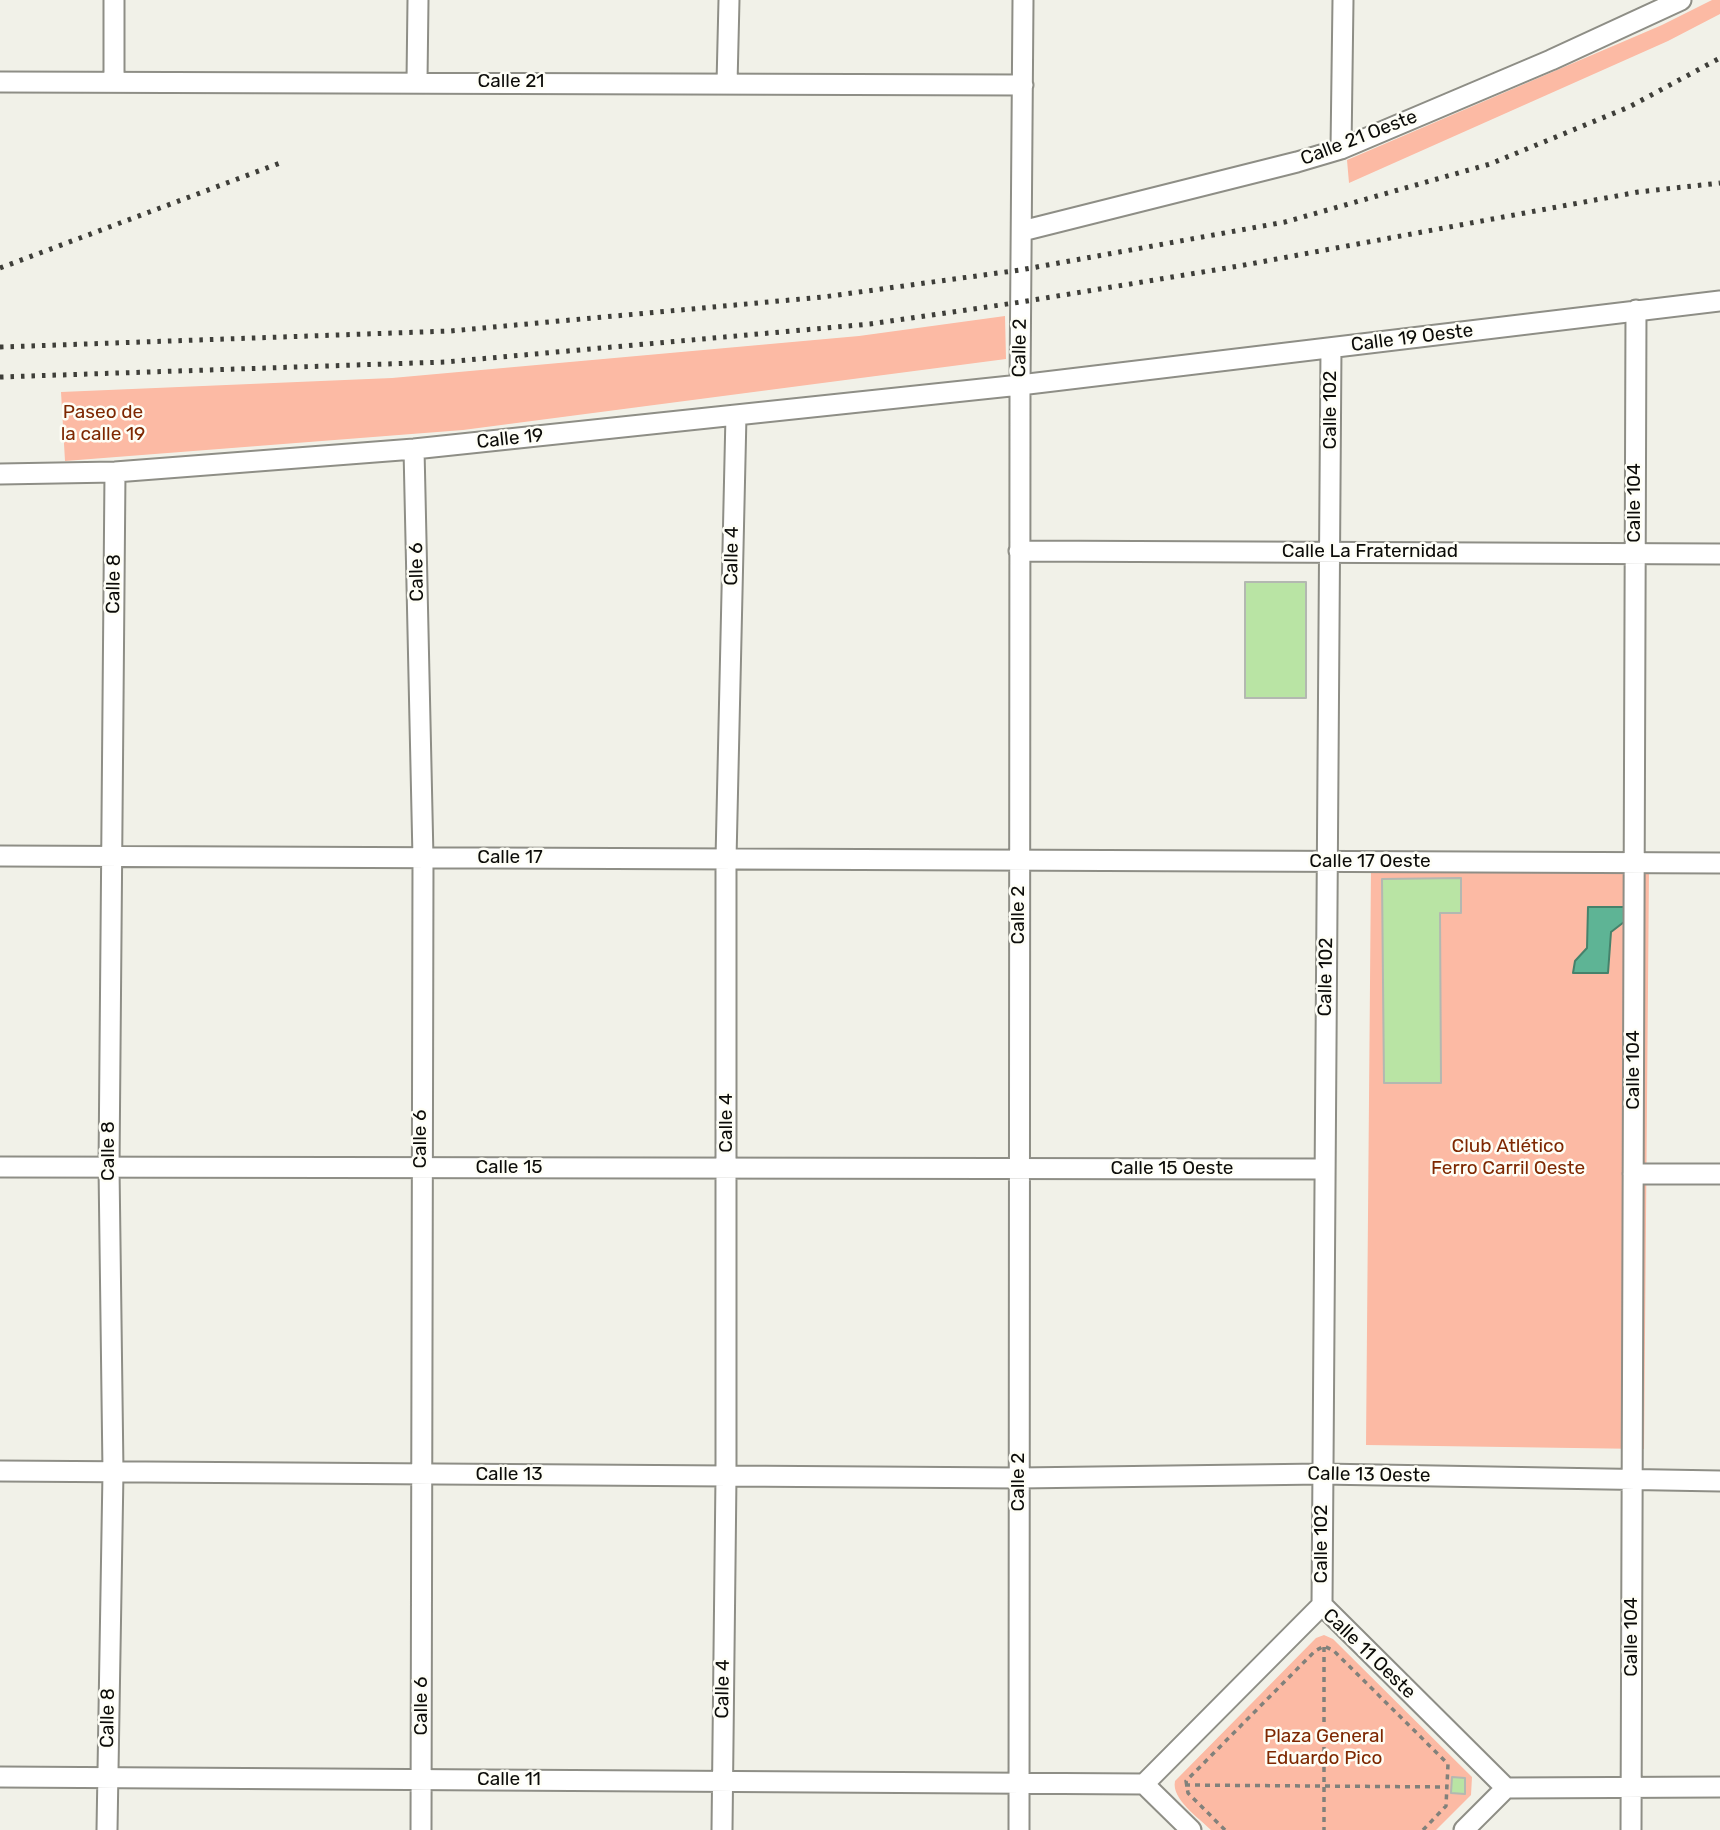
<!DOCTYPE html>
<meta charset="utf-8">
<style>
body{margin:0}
canvas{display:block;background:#f1f1e8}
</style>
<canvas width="1720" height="1830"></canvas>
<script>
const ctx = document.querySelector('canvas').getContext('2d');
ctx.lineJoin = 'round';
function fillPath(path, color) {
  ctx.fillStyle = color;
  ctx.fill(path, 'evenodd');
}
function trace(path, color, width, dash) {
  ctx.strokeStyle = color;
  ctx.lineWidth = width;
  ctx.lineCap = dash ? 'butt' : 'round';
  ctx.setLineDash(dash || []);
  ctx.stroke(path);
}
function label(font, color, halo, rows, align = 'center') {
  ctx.font = font + ' Rubik,sans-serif';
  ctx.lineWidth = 5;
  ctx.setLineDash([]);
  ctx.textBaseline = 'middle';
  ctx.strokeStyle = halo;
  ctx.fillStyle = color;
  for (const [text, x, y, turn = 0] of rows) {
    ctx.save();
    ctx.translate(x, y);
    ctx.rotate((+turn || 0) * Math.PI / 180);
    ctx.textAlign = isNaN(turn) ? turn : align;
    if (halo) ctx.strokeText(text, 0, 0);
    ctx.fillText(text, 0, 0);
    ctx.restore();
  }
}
fillPath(new Path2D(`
 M1712,0H1720V14L1668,41L1349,183L1347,160L1662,25Z
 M1005,316L1006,359L463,430L65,461L61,392L392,378L859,336Z
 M1371,867L1649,871L1644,1449L1366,1445Z
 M1324,1635L1333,1639L1472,1777L1471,1795L1436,1830H1211C1199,1818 1171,1799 1175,1781L1316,1638Z`), '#fcbaa4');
const water = new Path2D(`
 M1588,907H1625L1624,922L1611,932L1608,973H1573L1575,961L1587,948Z`);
fillPath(water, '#5eb495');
trace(water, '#45826b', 2);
const building = new Path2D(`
 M1245,582H1306V698H1245Z
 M1461,878V913H1440L1441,1083H1384L1382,879Z
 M1452,1777L1465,1778V1794L1451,1793Z`);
fillPath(building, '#b9e4a4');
trace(building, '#b3b8b1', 2);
const minor = new Path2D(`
 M417,81L418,0
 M0,82L1023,85
 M114,82V0
 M727,84L729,0
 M1341,149L1343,0
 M1022,231L1297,162L1341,149L1551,60L1681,0
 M414,449L423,858L421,1830
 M0,474L115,472L414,449L1020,385L1720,301
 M1019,551L1720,554
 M0,856L1720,863
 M0,1167L1324,1169
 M1633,1174H1720
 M0,1471L1019,1478L1322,1474L1720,1481
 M1322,1605L1331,348
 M1322,1605L1506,1788
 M0,1777L1144,1784L1191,1830
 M1144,1784L1322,1605
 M107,1830L113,1472L109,1167L115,472
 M722,1830L726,1476V859L736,415
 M1019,1830L1020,385L1023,0
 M1464,1830L1506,1788L1720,1787
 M1631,1830L1636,310`);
trace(minor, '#8e8e86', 23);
trace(new Path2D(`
 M1324,1647V1830
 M1185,1785L1447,1787
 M1225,1830L1188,1793L1186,1781L1315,1651L1324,1646L1334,1651L1448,1764L1446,1806L1423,1830`), '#81817b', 3.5, [5, 5]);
trace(minor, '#fff', 19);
trace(new Path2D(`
 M0,268L280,163
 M0,347L450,331L823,297L1020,270L1285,222L1490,164L1629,107L1720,58
 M0,377L445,362L870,324L1021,302L1239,266L1638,192L1720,183`), '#3e3e39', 5, [3.5, 7]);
label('19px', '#0c0c09', '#fefef6', [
 ["Calle 21",511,82],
 ["Calle 21 Oeste",1359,138,-21],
 ["Calle 19 Oeste",1412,338,-7],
 ["Calle 2",1020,348,-89],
 ["Calle 102",1331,410,-90],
 ["Calle 19",510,439,-6],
 ["Calle 104",1635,503,-90],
 ["Calle La Fraternidad",1370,552],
 ["Calle 4",732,556,-89],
 ["Calle 6",417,572,-91],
 ["Calle 8",114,584,-89],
 ["Calle 17",510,858],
 ["Calle 17 Oeste",1370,862],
 ["Calle 2",1019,915,-90],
 ["Calle 102",1326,977,-89],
 ["Calle 104",1634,1070,-90],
 ["Calle 4",727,1123,-90],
 ["Calle 6",421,1139,-90],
 ["Calle 8",109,1151,-90],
 ["Calle 15",509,1168],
 ["Calle 15 Oeste",1172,1169],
 ["Calle 13",509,1475],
 ["Calle 13 Oeste",1369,1475,1],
 ["Calle 2",1019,1482,-90],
 ["Calle 102",1322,1544,-90],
 ["Calle 104",1632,1637,-90],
 ["Calle 11 Oeste",1369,1654,44],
 ["Calle 4",723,1689,-89],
 ["Calle 6",422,1706,-90],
 ["Calle 8",108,1718,-89],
 ["Calle 11",509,1780]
]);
label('19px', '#7e2802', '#fefef6', [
 ["Paseo de",103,413],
 ["la calle 19",103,435],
 ["Club Atlético",1508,1147],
 ["Ferro Carril Oeste",1508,1169],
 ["Plaza General",1324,1737],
 ["Eduardo Pico",1324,1759]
]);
</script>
